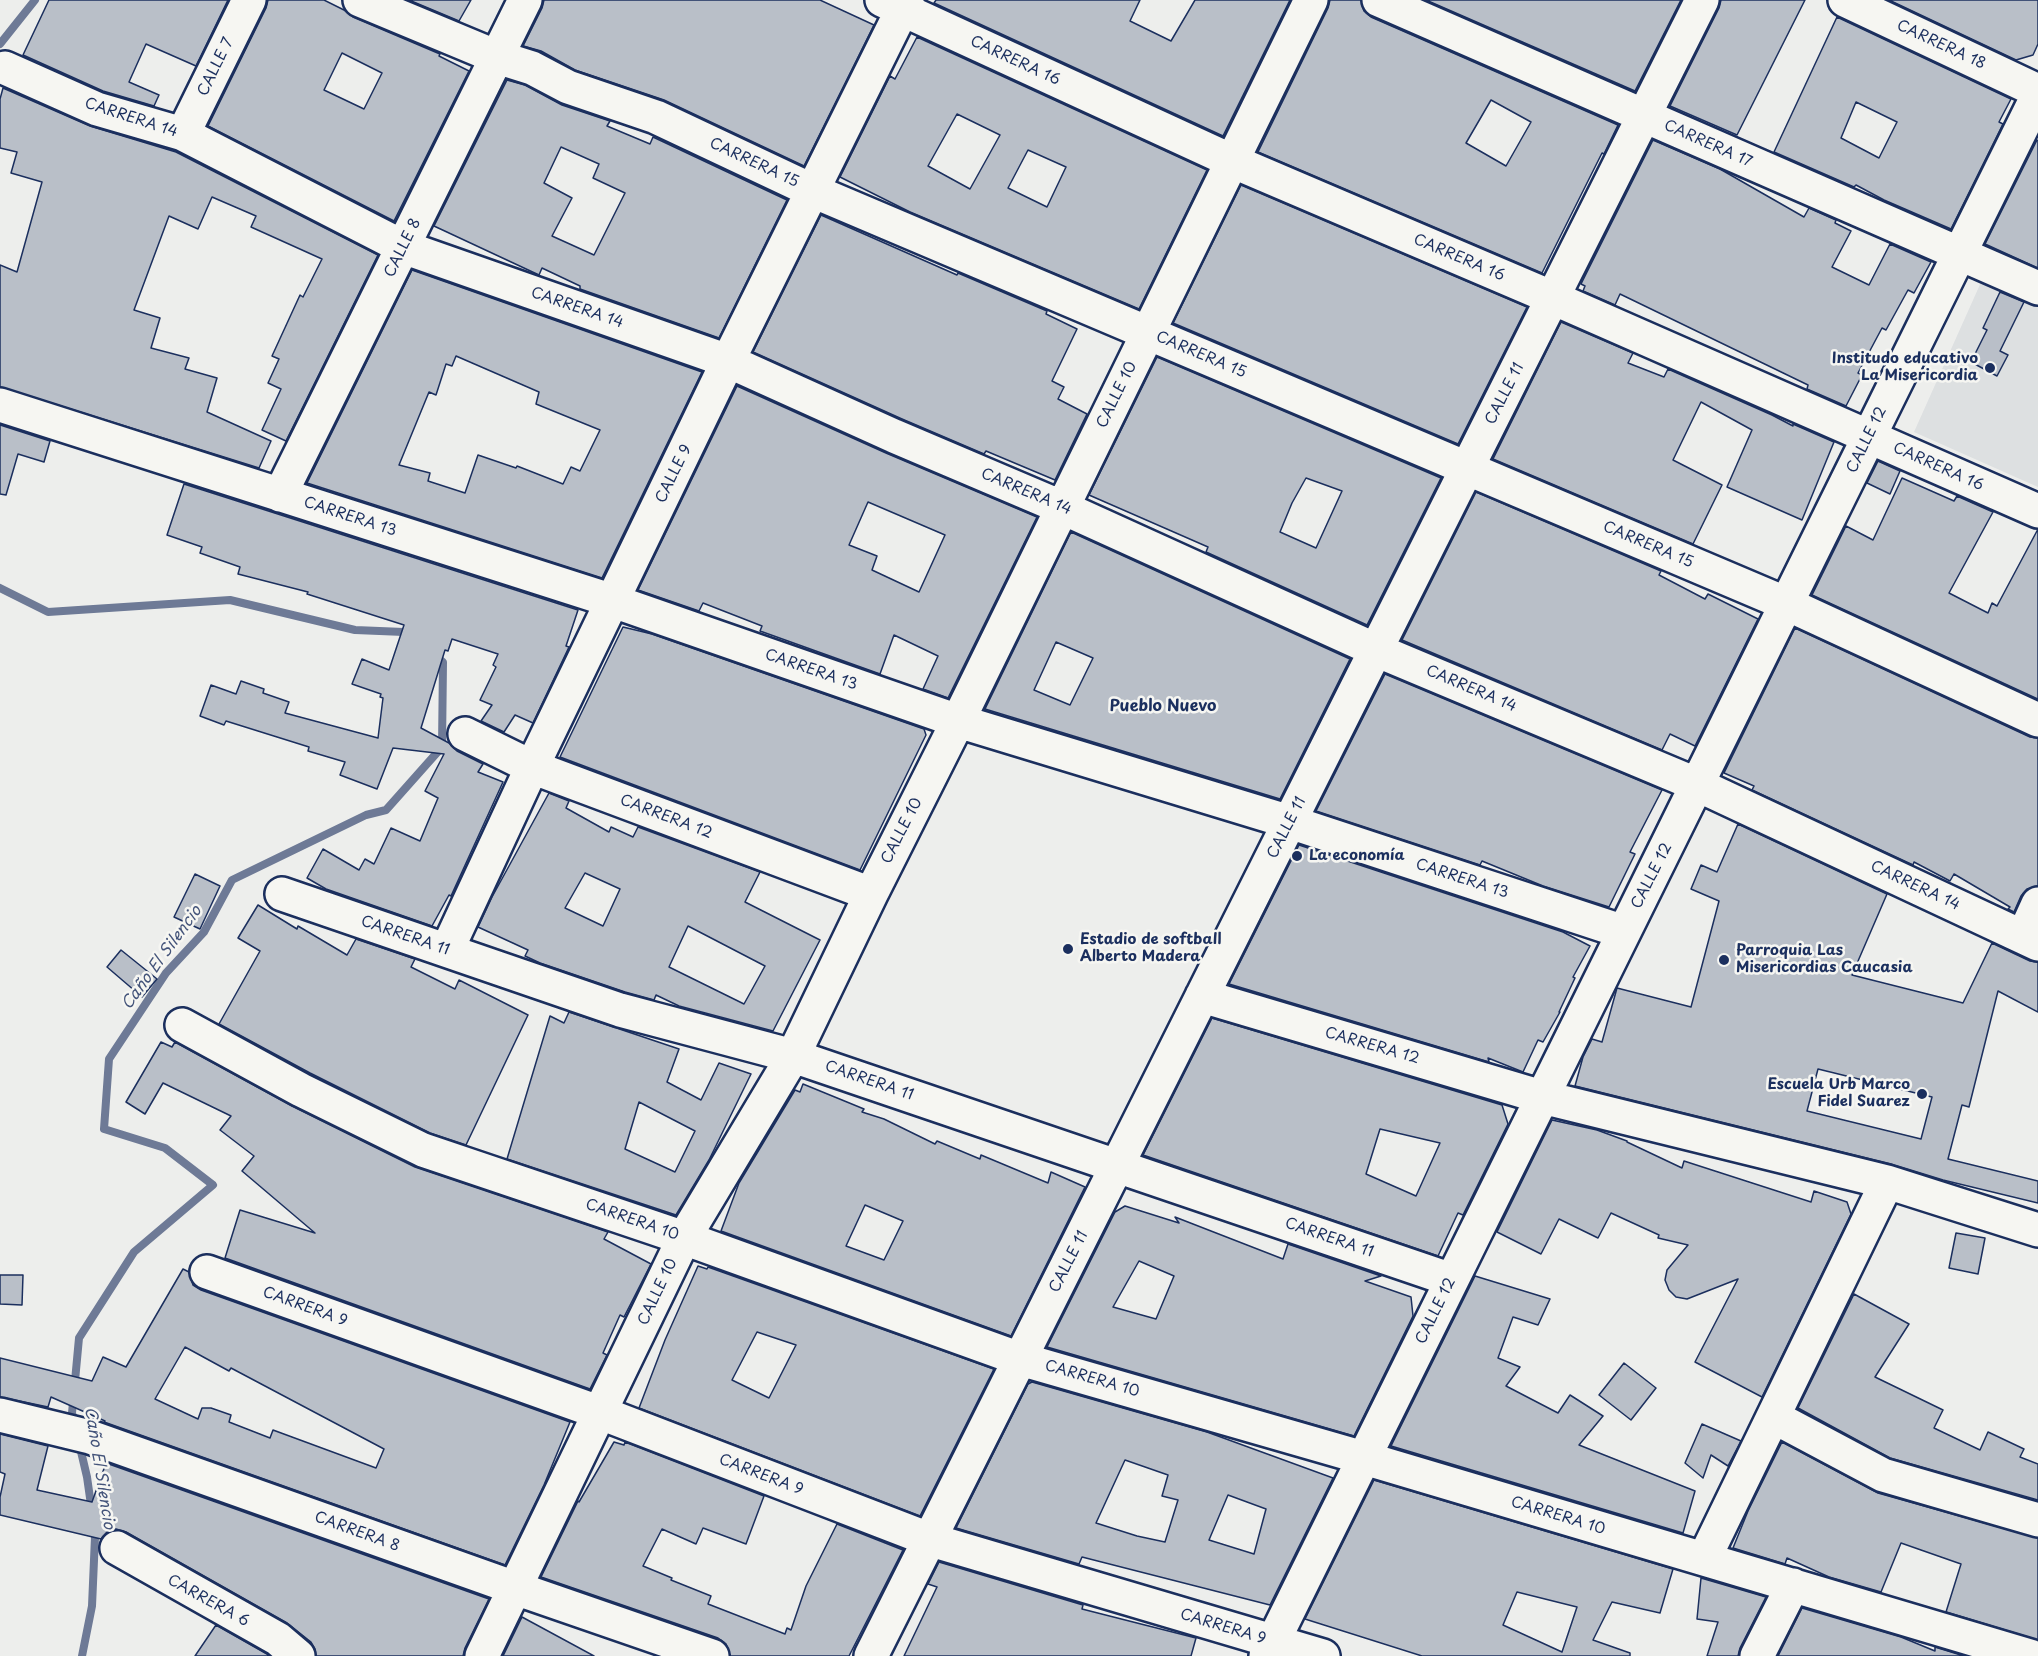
<!DOCTYPE html>
<meta charset="utf-8">
<style>
body{margin:0}
canvas{display:block;background:#edeeec}
</style>
<canvas width="2038" height="1656"></canvas>
<script>
const ctx = document.querySelector('canvas').getContext('2d');
ctx.lineJoin = 'round';
function fillPath(path, color) {
  ctx.fillStyle = color;
  ctx.fill(path, 'evenodd');
}
function trace(path, color, width, dash) {
  ctx.strokeStyle = color;
  ctx.lineWidth = width;
  ctx.lineCap = dash ? 'butt' : 'round';
  ctx.setLineDash(dash || []);
  ctx.stroke(path);
}
function label(font, color, halo, rows, align = 'center') {
  ctx.font = font + ' "Playpen Sans",sans-serif';
  ctx.lineWidth = 5;
  ctx.setLineDash([]);
  ctx.textBaseline = 'middle';
  ctx.strokeStyle = halo;
  ctx.fillStyle = color;
  for (const [text, x, y, turn = 0] of rows) {
    ctx.save();
    ctx.translate(x, y);
    ctx.rotate((+turn || 0) * Math.PI / 180);
    ctx.textAlign = isNaN(turn) ? turn : align;
    if (halo) ctx.strokeText(text, 0, 0);
    ctx.fillText(text, 0, 0);
    ctx.restore();
  }
}
fillPath(new Path2D(`
 M1982,280L2038,305V487L1914,432Z`), '#dde0e1');
trace(new Path2D(`
 M0,44L35,0
 M0,588L48,612L230,600L355,630L404,632L411,637
 M76,1427L72,1413L79,1338L134,1252L213,1185L165,1148L104,1129L109,1059L166,973L204,932L232,880L366,815L386,810L442,747L443,662L433,654
 M79,1443L87,1477L92,1512
 M82,1656L92,1606L95,1537L94,1528`), '#6e7a96', 8);
const building = new Path2D(`
 M49,0H228L196,66L146,44L129,82L159,95L154,106L103,91L23,55Z
 M268,0H324L344,10L353,17L440,54L439,56L469,71L394,221L208,126L266,8ZM342,53L382,73L364,109L324,90Z
 M409,0H471L459,21Z
 M544,0H820L874,25L804,166L664,100L575,70L541,51L523,46L542,8Z
 M936,0H1140L1130,21L1171,41L1195,0H1290L1223,136L934,3Z
 M1330,0H1361L1364,11L1371,17L1618,125L1604,154L1602,153L1542,273L1258,152L1328,8ZM1491,100L1531,122L1506,166L1466,143Z
 M1426,0H1681L1635,91Z
 M1721,0H1805L1737,135L1670,106L1719,8Z
 M1889,0H2038V44L2033,55L2016,60Z
 M1837,17L2011,99L1999,122L2003,124L1951,229L1884,200L1856,185L1854,187L1774,152ZM1856,102L1897,122L1879,158L1841,138Z
 M917,37L1207,170L1139,309L910,212L840,177L890,76L895,79ZM957,114L1000,135L970,189L928,166ZM1028,150L1066,167L1047,207L1008,188Z
 M507,80L525,85L562,105L610,121L607,126L650,144L653,137L787,200L719,338L580,289V286L542,268L539,275L434,226ZM561,147L599,164L593,178L625,193L594,255L552,236L572,198L544,183Z
 M3,88L90,126L176,152L378,255L286,441L262,430L281,389L268,383L279,359L272,356L300,295L303,297L322,259L251,227L256,216L212,197L198,229L169,216L134,310L160,318L151,348L189,358L185,369L217,378L207,412L271,441L259,468L0,387V265L17,272L42,182L11,173L17,152L0,148V99Z
 M1653,140L1720,169L1804,217L1809,208L1836,220L1835,223L1851,231L1832,267L1869,285L1890,244L1931,262L1914,293L1908,290L1886,330L1882,328L1858,373L1862,375L1846,406L1807,389L1808,385L1620,294L1615,305L1583,291L1585,286L1581,284Z
 M2037,140L2038,141V268L1985,244Z
 M1241,185L1527,307L1458,444L1173,323Z
 M821,215L957,275L958,273L1047,311L1046,314L1077,329L1052,381L1064,387L1058,399L1087,414L1055,480L986,451L984,454L902,419L753,352Z
 M412,270L702,372L602,578L307,483ZM456,356L539,392L536,404L600,430L580,471L571,467L563,484L517,466L516,468L478,455L465,493L428,481L430,473L399,465L429,392L436,395L446,364L452,366Z
 M2000,292L2024,302L2000,351L2008,355L1997,376L1971,362L1987,330L1983,328Z
 M1561,322L1633,353L1628,363L1664,377L1668,369L1772,415L1793,426V424L1834,442L1802,520L1727,487L1752,430L1701,402L1673,460L1722,485L1693,544L1493,459Z
 M1157,357L1441,478L1367,625L1206,552L1208,547L1089,495ZM1306,478L1342,491L1316,548L1280,532L1292,503Z
 M737,386L886,453L1037,517L948,698L923,689L938,656L894,635L880,674L760,631L762,626L703,603L699,611L638,590ZM868,502L945,535L919,592L872,570L877,556L849,545Z
 M0,425L50,441L44,462L18,454L6,495L0,494Z
 M1878,461L1900,471L1890,494L1867,483Z
 M1902,478L1954,501L1957,496L1993,512L1949,593L1988,613L1992,603L1997,606L2038,529V699L1812,595L1846,526L1873,540Z
 M184,484L578,610L566,646L569,647L533,723L515,715L504,732L481,721L492,705L480,700L496,667L493,665L498,654L452,639L448,651L445,650L421,728L449,743L457,751L483,764L478,772L503,782L451,896L449,895L432,926L326,889L307,878L323,849L359,870L365,859L374,864L391,828L420,841L438,798L425,791L444,754L393,748L377,789L340,775L345,762L308,751L309,747L226,721L224,725L200,716L211,685L236,694L241,681L264,689L263,693L289,702L285,713L378,738L383,698L380,697L381,694L352,684L362,659L389,670L404,625L307,594L308,592L238,574L240,567L200,553L202,547L167,535Z
 M1476,492L1661,571L1659,575L1705,599L1708,594L1758,619L1695,746L1670,734L1662,750L1402,640Z
 M1071,532L1350,659L1280,799L985,709ZM1056,642L1093,658L1070,705L1034,690Z
 M623,627L652,634L924,729L926,735L860,870L560,757Z
 M1795,628L2030,737L2038,738V886L2027,889L2021,896L2014,912L2008,909L2010,907L1954,874L1950,881L1914,862L1913,865L1752,790L1754,786L1724,773Z
 M1385,674L1662,790L1630,852L1635,854L1609,907L1543,886L1482,861L1480,865L1316,811Z
 M549,793L569,801L566,808L609,832L611,827L633,837L638,827L760,872L745,902L820,940L773,1031L679,1006L656,995L654,1000L625,992L540,963L525,956L528,950L478,927L492,897ZM585,873L620,889L603,926L565,908ZM688,926L765,966L744,1004L669,967Z
 M1738,824L1887,894L1852,975L1963,1003L1992,943L2030,961L2038,962V1012L1998,991L1969,1107L1962,1105L1948,1159L2038,1181V1203L1943,1180L1891,1164L1575,1086L1583,1057L1592,1039L1602,1042L1617,988L1691,1007L1719,901L1691,889L1701,865L1717,872ZM1818,1069L1932,1097L1921,1139L1807,1111Z
 M1299,845L1563,932L1590,946L1573,977L1575,978L1559,1012H1560L1543,1042L1538,1040L1523,1072L1488,1058L1489,1062L1229,984Z
 M195,874L220,886L200,929L174,917Z
 M258,905L297,929L298,926L347,955L356,939L415,959L411,967L455,989L459,980L528,1015L466,1145L430,1133L310,1073L219,1024L260,951L238,938Z
 M121,950L157,979L142,997L107,967Z
 M569,1012L679,1049L667,1082L701,1100L719,1063L751,1074L709,1160L676,1215L507,1159L550,1016L564,1023ZM639,1102L695,1131L675,1172L625,1149Z
 M1212,1018L1502,1105L1508,1124L1463,1215L1458,1213L1438,1256L1143,1155ZM1380,1129L1440,1143L1416,1196L1366,1174Z
 M161,1042L172,1047L175,1042L292,1106L415,1167L608,1232L604,1239L651,1264L624,1317L620,1315L603,1353L607,1355L590,1389L225,1258L240,1210L315,1233L242,1171L254,1156L220,1130L231,1116L163,1083L145,1114L126,1102Z
 M803,1084L864,1109L862,1112L884,1119L935,1144L937,1141L980,1159L981,1155L1048,1183L1051,1172L1085,1187L1011,1336L721,1231L739,1183L795,1090L800,1092ZM865,1205L903,1221L884,1260L846,1246Z
 M1552,1120L1597,1130L1627,1141V1142L1682,1168L1684,1161L1811,1202L1814,1191L1847,1202L1851,1214L1762,1397L1695,1362L1738,1279L1687,1299L1676,1297L1669,1290L1665,1280L1667,1270L1688,1245L1658,1238L1659,1235L1611,1213L1598,1238L1559,1219L1541,1254L1497,1232Z
 M1125,1206L1179,1223L1175,1217L1283,1259L1288,1244L1381,1276L1365,1281L1411,1297L1413,1316L1354,1436L1047,1347L1115,1212ZM1139,1261L1174,1276L1156,1319L1113,1307Z
 M1956,1233L1985,1238L1978,1274L1949,1268Z
 M698,1266L707,1269L708,1267L994,1369L920,1516L639,1408L665,1340ZM757,1332L796,1345L769,1398L732,1380Z
 M183,1269L189,1272L193,1285L201,1290L570,1422L544,1485L505,1565L104,1422L105,1421L51,1397L48,1407L0,1397V1358L92,1381L103,1357L126,1367ZM185,1347L229,1371L231,1368L384,1449L376,1468L273,1430L270,1438L229,1422L231,1415L211,1408H202L198,1419L155,1399Z
 M0,1275H23L22,1305L0,1304Z
 M1475,1276L1550,1299L1538,1325L1513,1317L1498,1358L1520,1367L1506,1386L1558,1413L1570,1395L1603,1416L1579,1445L1695,1491L1683,1533L1391,1446Z
 M1854,1294L1909,1324L1875,1377L1943,1410L1934,1428L1980,1450L1988,1432L2024,1449L2020,1457L2038,1464V1500L1890,1458L1798,1408Z
 M1624,1363L1656,1388L1631,1420L1599,1395Z
 M1032,1382L1207,1432L1333,1478L1270,1605L1082,1557L1079,1564L956,1528L1028,1384ZM1125,1460L1168,1475L1162,1496L1178,1500L1165,1542L1137,1536L1096,1523ZM1228,1495L1266,1509L1254,1554L1209,1540Z
 M1702,1424L1741,1441L1728,1466L1711,1455L1703,1478L1685,1463Z
 M0,1434L48,1446L37,1490L92,1502L106,1463L489,1599L465,1648L463,1656H316L315,1649L311,1642L287,1623L126,1532L116,1529L107,1532L101,1539L0,1515V1497L5,1474L0,1472Z
 M614,1442L624,1445L625,1442L764,1496L746,1544L703,1528L696,1544L662,1529L643,1566L672,1578L671,1580L711,1596L708,1604L785,1634L787,1628L791,1630L806,1586L837,1524L903,1550L849,1656H730L726,1644L718,1638L541,1577L578,1501L579,1502Z
 M1782,1442L1878,1493L2038,1538V1640L1946,1612L1961,1564L1901,1543L1881,1592L1829,1577L1787,1558L1785,1564L1733,1548L1748,1511Z
 M1374,1480L1673,1569L1660,1613L1612,1602L1593,1640L1630,1653V1656H1422L1305,1619ZM1517,1592L1577,1607L1562,1652L1503,1625Z
 M939,1562L1083,1605L1082,1609L1196,1638L1191,1656H904L937,1587L928,1584Z
 M1701,1578L1766,1597L1740,1648L1738,1656H1707L1718,1622L1697,1619Z
 M1802,1608L1901,1637L1935,1651V1647L1964,1656H1778Z
 M522,1617L594,1656H503Z
 M216,1625L267,1654L269,1656H195Z`);
fillPath(building, '#b9bfc8');
trace(building, '#1b2f5e', 1.5);
const minor = new Path2D(`
 M360,0L497,57L532,68L568,87L656,117L813,191L1787,604L2038,720
 M882,0L1232,161L1553,298L2038,511
 M1379,0L2038,288
 M1845,0L2038,91
 M5,68L97,109L183,134L403,247L728,361L894,436L1061,507L1376,650L1698,785L2038,944
 M183,134L249,0
 M0,405L613,601L958,721L1290,822L1624,932
 M280,495L525,0
 M465,734L532,767L871,894
 M282,894L620,1010L793,1056L1452,1280
 M2023,937L2038,904
 M447,950L532,767L728,361L907,0
 M1202,996L1542,1097L1887,1182L2038,1230
 M182,1025L301,1090L423,1150L684,1238L1020,1359L1364,1458L2030,1656
 M207,1272L601,1413L931,1540L1323,1656
 M0,1415L90,1437L515,1588L712,1656
 M1774,1417L1883,1475L2038,1520
 M117,1548L278,1639L298,1656
 M1704,1559L1887,1182
 M482,1656L684,1238L793,1056L871,894L958,721L1311,0
 M871,1656L1702,0
 M1266,1656L2038,95
 M1757,1656L1793,1585`);
trace(minor, '#1b2f5e', 38);
trace(minor, '#f6f6f2', 33);
for (const [x, y, r, color] of [
 [1990,368,6,"#1b2f5e"],
 [1297,856,6,"#1b2f5e"],
 [1068,949,6,"#1b2f5e"],
 [1724,960,6,"#1b2f5e"],
 [1922,1094,6,"#1b2f5e"]
]) {
  const dot = new Path2D();
  dot.arc(x, y, r, 0, 2 * Math.PI);
  ctx.fillStyle = color;
  ctx.fill(dot);
  trace(dot, '#f6f6f2', 2);
}
label('15px', '#1b2f5e', '#f6f6f2', [
 ["CARRERA 18",1941,45,25],
 ["CARRERA 16",1015,61,25],
 ["CALLE 7",216,67,-64],
 ["CARRERA 14",131,118,18],
 ["CARRERA 17",1708,144,24],
 ["CARRERA 15",754,163,25],
 ["CALLE 8",403,248,-64],
 ["CARRERA 16",1459,258,23],
 ["CARRERA 14",577,308,19],
 ["CARRERA 15",1201,355,23],
 ["CALLE 11",1505,394,-63],
 ["CALLE 10",1117,395,-64],
 ["CALLE 12",1867,440,-64],
 ["CARRERA 16",1938,467,24],
 ["CALLE 9",674,474,-64],
 ["CARRERA 14",1026,492,23],
 ["CARRERA 13",350,517,18],
 ["CARRERA 15",1648,545,23],
 ["CARRERA 13",811,670,19],
 ["CARRERA 14",1471,689,23],
 ["CARRERA 12",666,817,21],
 ["CALLE 11",1287,828,-63],
 ["CALLE 10",902,831,-63],
 ["CALLE 12",1652,876,-63],
 ["CARRERA 13",1462,879,18],
 ["CARRERA 14",1915,886,25],
 ["CARRERA 11",405,936,19],
 ["CARRERA 12",1372,1046,16],
 ["CARRERA 11",869,1081,19],
 ["CARRERA 10",632,1220,19],
 ["CARRERA 11",1329,1238,19],
 ["CALLE 11",1069,1262,-63],
 ["CALLE 10",658,1292,-65],
 ["CARRERA 9",305,1307,20],
 ["CALLE 12",1436,1311,-64],
 ["CARRERA 10",1092,1379,16],
 ["CARRERA 9",761,1475,21],
 ["CARRERA 10",1558,1516,17],
 ["CARRERA 8",357,1532,20],
 ["CARRERA 6",208,1601,29],
 ["CARRERA 9",1223,1627,17]
]);
label('bold 15px', '#1b2f5e', '#f6f6f2', [
 ["Institudo educativo",1978,359,"right"],
 ["La Misericordia",1978,376,"right"],
 ["La economía",1309,856],
 ["Estadio de softball",1080,940],
 ["Alberto Madera",1080,957],
 ["Parroquia Las",1736,951],
 ["Misericordias Caucasia",1736,968],
 ["Escuela Urb Marco",1910,1085,"right"],
 ["Fidel Suarez",1910,1102,"right"]
], 'left');
label('bold 16px', '#1b2f5e', '#f6f6f2', [
 ["Pueblo Nuevo",1163,707]
]);
label('italic 16px', '#44547a', '#f6f6f2', [
 ["Caño El Silencio",162,958,-54],
 ["Caño El Silencio",99,1468,81]
]);
</script>
